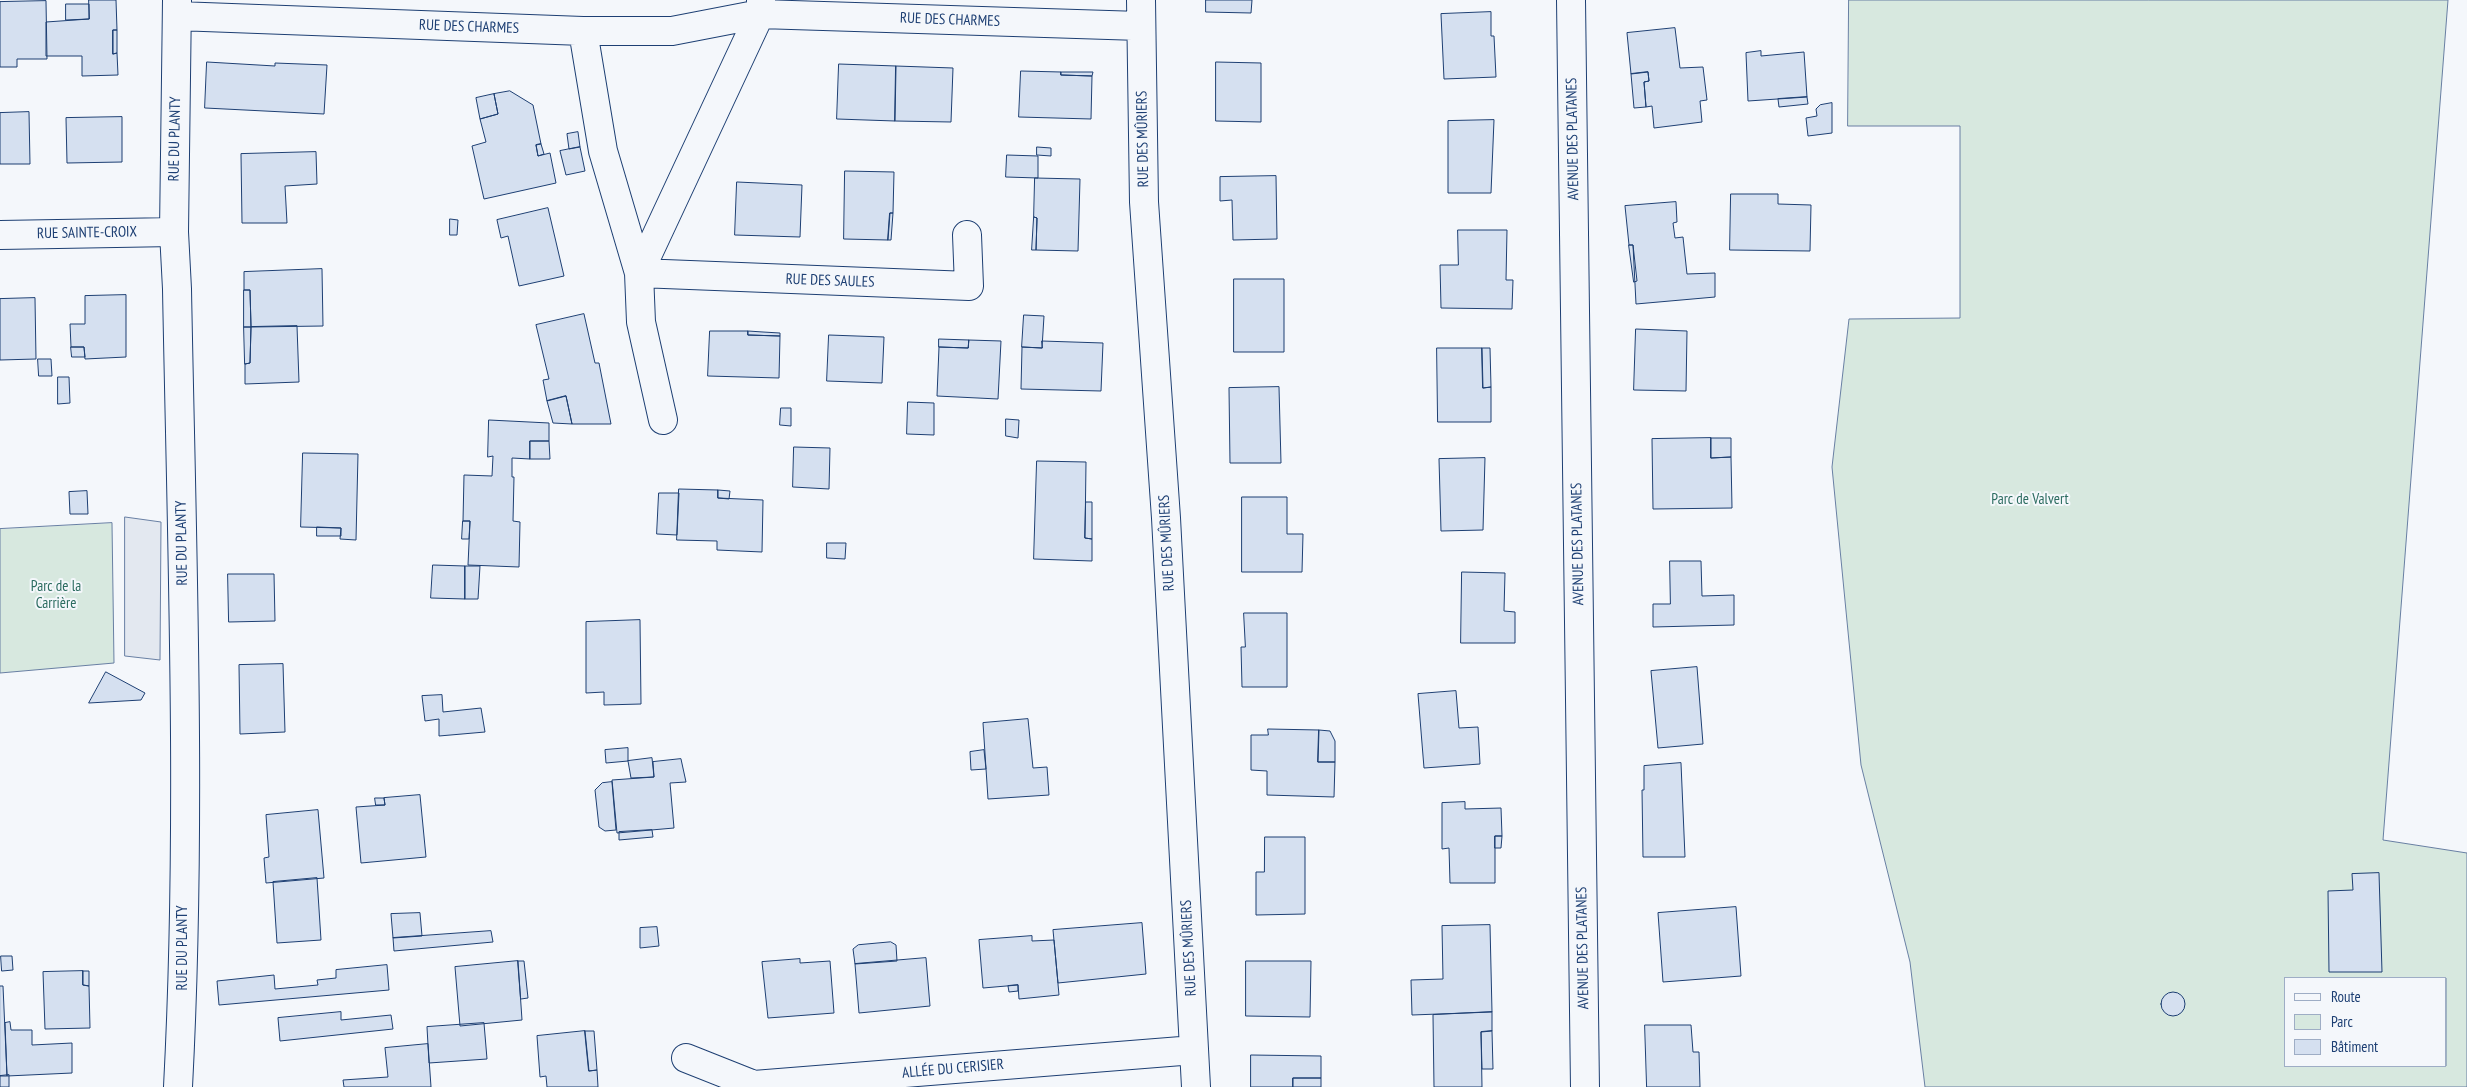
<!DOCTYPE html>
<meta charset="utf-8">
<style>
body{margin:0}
#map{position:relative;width:2467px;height:1087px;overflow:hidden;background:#f4f7fb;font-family:"PT Sans Narrow",sans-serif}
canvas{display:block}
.legend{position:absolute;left:2284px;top:977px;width:162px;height:90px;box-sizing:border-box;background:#f4f7fb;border:1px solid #9eadc5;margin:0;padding:6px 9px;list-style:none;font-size:15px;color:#1d3f73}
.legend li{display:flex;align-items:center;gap:10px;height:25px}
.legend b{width:25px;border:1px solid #9eadc5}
</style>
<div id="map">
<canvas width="2467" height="1087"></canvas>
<ul class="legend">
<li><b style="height:6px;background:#f4f7fb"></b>Route</li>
<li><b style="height:14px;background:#d7e8df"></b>Parc</li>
<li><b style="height:14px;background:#d5e0f0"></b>Bâtiment</li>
</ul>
</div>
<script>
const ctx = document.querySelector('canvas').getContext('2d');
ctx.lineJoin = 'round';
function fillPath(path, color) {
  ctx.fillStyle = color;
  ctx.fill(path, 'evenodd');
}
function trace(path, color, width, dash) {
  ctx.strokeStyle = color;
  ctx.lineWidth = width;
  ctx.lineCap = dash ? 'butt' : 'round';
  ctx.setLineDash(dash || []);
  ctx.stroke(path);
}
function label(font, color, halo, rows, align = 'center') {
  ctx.font = font + ' "PT Sans Narrow",sans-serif';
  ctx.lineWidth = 4;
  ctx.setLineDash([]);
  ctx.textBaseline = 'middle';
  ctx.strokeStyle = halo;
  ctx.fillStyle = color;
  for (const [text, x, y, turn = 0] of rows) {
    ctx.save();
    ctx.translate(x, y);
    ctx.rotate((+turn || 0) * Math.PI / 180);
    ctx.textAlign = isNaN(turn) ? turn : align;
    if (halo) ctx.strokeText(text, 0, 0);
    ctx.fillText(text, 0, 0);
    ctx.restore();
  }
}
const green = new Path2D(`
 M1849,0H2448L2383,840L2467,853V1087H1925L1910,962L1861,765L1832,467L1849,319L1960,318V126H1848ZM2286,978H2446V1066H2286Z
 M112,523L114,663L0,673V529Z`);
fillPath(green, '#d7e8df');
trace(green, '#687fa3', 1);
const parking = new Path2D(`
 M125,517L161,522L160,660L125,656Z`);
fillPath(parking, '#e3e8f0');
trace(parking, '#687fa3', 1);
const building = new Path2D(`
 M89,0H116L117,30H113V54L117,53L118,75L82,76V56H46V22L89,19Z
 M1206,0H1252L1251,13L1206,12Z
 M46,1L47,59H17V67H0V2Z
 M66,4H89V19L66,20Z
 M1491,12V36H1494L1496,77L1444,79L1441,14Z
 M1675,28L1680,68L1703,67L1707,100L1700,101L1702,122L1654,128L1652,106L1646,107L1644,82L1649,81L1648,72L1631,74L1627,33Z
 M113,30H117V53L113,54Z
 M1761,51V56L1804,52L1807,97L1748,101L1746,53Z
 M207,62L275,66V63L327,65L324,114L205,108Z
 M1216,62L1261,63V122L1216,121Z
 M839,64L896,66L895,121L837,119Z
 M896,66L953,68L951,122L895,121Z
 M1021,71L1061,72V75L1092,76L1091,119L1019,117Z
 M1061,72H1093L1092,76L1061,75Z
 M1648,72L1649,81L1644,82L1646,107L1634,108L1631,74Z
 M510,91L533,105L541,144L536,145L538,156L550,153L556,183L484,199L472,146L486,142L480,119L498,114L494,94Z
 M494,94L498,114L480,119L476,98Z
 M1807,97L1808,104L1779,107L1778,99Z
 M1832,103V133L1808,136L1806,118L1817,116L1816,109L1820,105Z
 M29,112L30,164H0V113Z
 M122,117V162L67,163L66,118Z
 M1494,120L1491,193H1448V121Z
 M578,132L580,147L569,149L567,134Z
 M541,144L544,154L538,156L536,145Z
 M580,147L585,171L566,175L560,151Z
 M1037,147L1051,148V156L1037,155Z
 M316,152L317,184L285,186L287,223H242L241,154Z
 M1007,155L1038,156V178L1006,177Z
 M845,171L894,172L893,213H890L888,240L844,239Z
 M1276,176L1277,239L1233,240L1232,200L1220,201V177Z
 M1035,178L1080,179L1078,251L1036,250L1037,218L1034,217Z
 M737,182L802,185L800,237L735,235Z
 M1731,194H1778V204L1811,205L1810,251L1730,250Z
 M1676,202L1677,222L1673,223L1675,238L1683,237L1687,274L1715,273V297L1636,304L1633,245H1629L1625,206Z
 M548,208L564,276L519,286L508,236L501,238L497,220Z
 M890,213H893L891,240H888Z
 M1034,217L1037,218L1036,250H1032Z
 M450,219L458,220L457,235H450Z
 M1458,230H1507L1506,280H1513L1512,309L1441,308L1440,265H1458Z
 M1629,245H1633L1637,281L1634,282Z
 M322,269L323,326L251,327L250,290H244V272Z
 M1234,279H1284V352H1234Z
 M244,290H250L251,327H244Z
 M126,295V357L85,359L84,347H71L70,324H85V296Z
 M35,298L36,359L0,360V299Z
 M584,314L595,363H599L611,424H572L566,396L547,401L543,380L549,379L536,325Z
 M1024,315L1044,316L1042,348L1022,347Z
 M297,326L299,382L245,384V364L250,363L251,327Z
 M244,327H251L250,363L245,364Z
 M1636,329L1687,331L1686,391L1634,390Z
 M710,331H748V335L780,336L779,378L708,376Z
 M748,331L763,332L780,333V336L748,335Z
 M829,335L884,337L882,383L827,381Z
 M939,339L969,340L968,348L939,347Z
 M969,340L1001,341L998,399L937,396L939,347L968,348Z
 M1042,341L1103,343L1101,391L1021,389L1022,347L1042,348Z
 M71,347H84L85,357H72Z
 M1437,348H1482L1483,388L1491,387V422H1438Z
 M1482,348H1490L1491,387L1483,388Z
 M38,359H51L52,376H39Z
 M58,377H69L70,403L58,404Z
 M1279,387L1281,463H1230L1229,388Z
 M566,396L572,424L553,423L547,401Z
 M908,402L934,403V435L907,434Z
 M781,408H791V426L780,425Z
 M1006,419L1019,420L1018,438L1006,436Z
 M489,420L549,423V441H530V459L512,458V477H514L513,521L520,522L519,567L468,565L470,521H463L464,475L492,476L493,456L488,457Z
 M1711,438H1731V457L1711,458Z
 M1711,438V458L1731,457L1732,508L1653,509L1652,439Z
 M530,441H549L550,459H530Z
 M794,447L830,448L829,489L793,487Z
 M303,453L358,454L356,540L340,539L341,528L301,527Z
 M1485,458L1483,530L1441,531L1439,459Z
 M1037,461L1086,462L1085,538L1092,539V561L1034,559Z
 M679,489L718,490V498L763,500L762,552L717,550V541L677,540Z
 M718,490L730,491L729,499L718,498Z
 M87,491L88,514H70L69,492Z
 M659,493H679L677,535L657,534Z
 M1242,497H1287V534H1303L1302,572H1242Z
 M1086,502H1092V539L1085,538Z
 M463,521H470L469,539H462Z
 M317,527L341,528V536H317Z
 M827,543H846L845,559L827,558Z
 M1670,561H1701L1702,596L1734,595V625L1653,627V604H1670Z
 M433,565L465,566V599L431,598Z
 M465,566H480L478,599H465Z
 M1462,572L1505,573L1504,611L1515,612V643H1461Z
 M228,574H274L275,621L229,622Z
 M1244,613H1287V687H1242L1241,647H1245Z
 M640,620L641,704L604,705V692L586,693V622Z
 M283,664L285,732L240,734L239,665Z
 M1697,667L1703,744L1658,748L1651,671Z
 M106,672L145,693L141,700L89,703Z
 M1456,691L1459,728L1478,727L1480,764L1424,768L1418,694Z
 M442,695L443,712L481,708L485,732L439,736V719L425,721L422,696Z
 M1028,719L1033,768L1047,767L1049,795L988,799L983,723Z
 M1268,729L1319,730L1318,762H1335L1334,797L1267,795V771L1251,770V735H1268Z
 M1319,730L1330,731L1335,741V762H1318Z
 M628,748V761L606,763L605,750Z
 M984,750L986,769L971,770L970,752Z
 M652,758L654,777L631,778L628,761Z
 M681,759L686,782L670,783L674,828L617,833L612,780L654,777L653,762Z
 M1681,763L1685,857H1643L1642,790H1644V766Z
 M612,782L616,830L605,831L599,827L595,790L602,783Z
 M420,795L426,857L361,863L356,807L385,805L384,798Z
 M375,798H384L385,805H376Z
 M1465,802V809L1501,808L1502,836H1495V883H1450L1449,848L1442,849V803Z
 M318,810L324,878L266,883L264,858L269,857L266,815Z
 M652,830L653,837L619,840V832Z
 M1495,836H1502L1501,848H1495Z
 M1265,837H1305V914L1256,915V872H1264Z
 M2379,873L2382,972H2329L2328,891L2353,890L2352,874Z
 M317,878L321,940L277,943L273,882Z
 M1736,907L1741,976L1663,982L1658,913Z
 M420,913L422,936L393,938L391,914Z
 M1142,923L1146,974L1058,983L1053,930Z
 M1490,925L1492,1012L1412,1015L1411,980L1443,979L1442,926Z
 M657,927L659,946L640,948V928Z
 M491,931L493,942L394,951L393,938Z
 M1032,936V941L1054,940L1059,995L1019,999L1018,985L983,988L979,940Z
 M891,942L896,945L897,961L855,964L853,949L858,945Z
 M1,956H12L13,970L2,971Z
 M926,958L930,1006L859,1013L855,964Z
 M800,959V963L830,961L834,1013L768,1018L762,962Z
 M518,961L522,1020L460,1026L455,967Z
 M518,961H524L528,998L521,999Z
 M1246,961H1311L1310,1017L1246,1016Z
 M387,965L389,990L219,1005L217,981L274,975L275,989L318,985L317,980L336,978V970Z
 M83,971H89V986L83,985Z
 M83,971V985L89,986L90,1028L45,1029L43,972Z
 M1018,985V991L1009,992L1008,986Z
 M0,986H3L7,1076H0Z
 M2161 1004a12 12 0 1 1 24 0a12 12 0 1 1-24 0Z
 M341,1012V1020L391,1015L393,1029L280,1041L278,1018Z
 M1492,1012V1031L1481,1032L1482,1087H1434L1433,1015Z
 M10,1022L11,1030H32V1045L72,1043V1073L7,1076L5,1023Z
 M484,1023L487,1059L429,1063L427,1027Z
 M1645,1025H1691L1693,1052H1699L1700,1087H1647Z
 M585,1031H594L597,1070L589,1071Z
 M585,1031L589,1071L597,1070L598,1087H547L546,1076L540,1077L537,1036Z
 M1492,1031L1493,1069H1482L1481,1032Z
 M428,1044L431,1087H344L343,1080L388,1077L385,1048Z
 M1251,1055L1321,1056V1078H1293V1087H1251Z
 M9,1075V1087H0V1076Z
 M1293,1078H1321V1087H1293Z`);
fillPath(building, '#d5e0f0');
trace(building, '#1d3f73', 1);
const minor = new Path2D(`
 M177,0L174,232L177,289C182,555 192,821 178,1087
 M1141,0L1144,202L1166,518L1196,1087
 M1571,0L1585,1087
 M177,16L583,31H672L760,14L1140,26
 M583,31L603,151L639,273L969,286L967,235
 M0,235L174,232
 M663,420L641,322L639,273L760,14L761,1
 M686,1058L754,1085L1194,1050`);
trace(minor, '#1d3f73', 30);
trace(minor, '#f4f7fb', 28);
label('15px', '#1d3f73', '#f4f7fb', [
 ["RUE DES CHARMES",950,20,2],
 ["RUE DES CHARMES",469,27,2],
 ["RUE DU PLANTY",175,139,-89],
 ["RUE DES MÛRIERS",1143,139,-91],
 ["AVENUE DES PLATANES",1573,139,-91],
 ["RUE SAINTE-CROIX",87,233,-1],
 ["RUE DES SAULES",830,281,2],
 ["RUE DU PLANTY",182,543,-91],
 ["RUE DES MÛRIERS",1167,543,-93],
 ["AVENUE DES PLATANES",1578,544,-91],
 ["RUE DU PLANTY",183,948,-90],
 ["RUE DES MÛRIERS",1189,948,-93],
 ["AVENUE DES PLATANES",1583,948,-91],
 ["ALLÉE DU CERISIER",953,1069,-5]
]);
label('15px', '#2c6c60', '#f4f7fb', [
 ["Parc de Valvert",2030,500],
 ["Parc de la",56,587],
 ["Carrière",56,604]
]);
</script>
